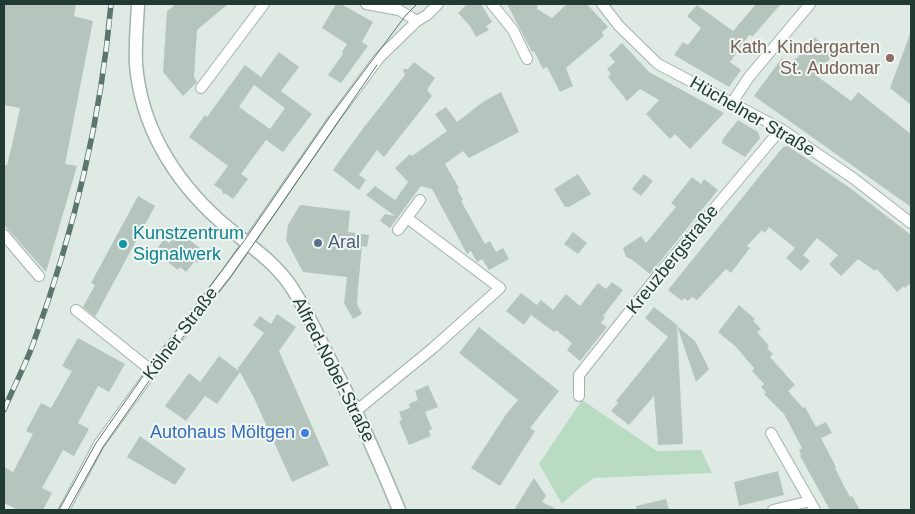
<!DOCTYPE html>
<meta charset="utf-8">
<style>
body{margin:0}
#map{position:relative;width:915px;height:514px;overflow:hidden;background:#dfeae5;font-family:Helvetica,sans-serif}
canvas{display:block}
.frame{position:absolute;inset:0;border:5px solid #213a33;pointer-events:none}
</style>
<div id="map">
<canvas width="915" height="514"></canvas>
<div class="frame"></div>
</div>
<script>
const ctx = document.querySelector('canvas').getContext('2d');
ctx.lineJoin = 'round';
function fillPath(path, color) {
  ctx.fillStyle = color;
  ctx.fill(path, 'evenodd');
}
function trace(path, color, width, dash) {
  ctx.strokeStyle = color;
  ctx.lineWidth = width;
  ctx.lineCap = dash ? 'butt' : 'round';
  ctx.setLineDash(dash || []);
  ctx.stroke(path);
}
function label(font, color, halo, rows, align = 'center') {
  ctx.font = font + ' Helvetica,sans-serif';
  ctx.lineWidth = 4;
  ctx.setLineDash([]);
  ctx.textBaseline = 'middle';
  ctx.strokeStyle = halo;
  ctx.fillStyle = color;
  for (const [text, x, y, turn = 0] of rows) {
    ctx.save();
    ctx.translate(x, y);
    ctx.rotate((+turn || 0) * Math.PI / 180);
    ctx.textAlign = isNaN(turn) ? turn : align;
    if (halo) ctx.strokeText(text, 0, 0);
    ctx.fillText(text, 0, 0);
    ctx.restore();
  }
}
fillPath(new Path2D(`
 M582,400L657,451L701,450L712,473L594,478L577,490L562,504L539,464Z`), '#b9dbc2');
fillPath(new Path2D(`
 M4,4H76L74,16L93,21L65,164L77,166L46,272L4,225V165H7L12,145L20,108L4,105Z
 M176,4H228L197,30L194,77L197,82L183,96L163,72L167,11Z
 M336,4H341L373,22L362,42L368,46L341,83L328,75L343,54L342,52L347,44L322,28Z
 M467,4H481L492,22L486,26L489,30L476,37L470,26L458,13Z
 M507,4H538L537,9L552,18L567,4H587L608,27L602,32L604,36L566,68L573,86L560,92L547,67L543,69L534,51L532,52Z
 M756,4H781L753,36L749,35L730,62L741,70L729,87L674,55L683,42L688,45L701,28L687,16L697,5L733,31Z
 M910,34H911V105L890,88Z
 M814,37L834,53L817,76L851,101L858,92L911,134V207L754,96L782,58L790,64L795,58L796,59Z
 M622,43L649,72L724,113L690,149L675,134L670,139L646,114L659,100L640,89L627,101L608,77L611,74L607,69L615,62L609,55Z
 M279,52L299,67L281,91L312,114L283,152L266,140L241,174L248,179L233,199L226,194H223L222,190L214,185L228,166L189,137L205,115L207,117L245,65L261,77ZM254,85L285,108L270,129L239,107Z
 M414,62L435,78L427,90L432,96L384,157L377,150L359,175L366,180L359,190L333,170L361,131L405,75L403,69H408Z
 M501,92L519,132L469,158L463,151L445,164L459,188L457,189L463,200L461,201L485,244L490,241L496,252L503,248L509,259L489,270L482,259L477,262L471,251L467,254L432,189L421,186L390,228L380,221L385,214L395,216L366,195L375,186L395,200L408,182L395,168L410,154L412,156L447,131L435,114L446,107L457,122L483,102Z
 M738,120L758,132L760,138L745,157L722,143L723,141L722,140Z
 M788,146L850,188L911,235V282L905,288L904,286L897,292L877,269L875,271L858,259L841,276L829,264L838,255L817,238L803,255L810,261L801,271L786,258L795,248L769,227L765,233L762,230L747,246L750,248L731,273L726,269L697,300L692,297L688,301L684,298L682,301L668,290L783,147Z
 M578,174L591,194L569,207H565L554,189Z
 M644,174L653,181L641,196L632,189Z
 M692,177L701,184L704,179L718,190L650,274L631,259L626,257L623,248L641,236L646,243L676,207L671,203Z
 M138,196L155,206L95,317L83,307L95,285L91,283Z
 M300,205L350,211L348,232L369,235L367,247L362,246L358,289L357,304L362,314L353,319L344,303L347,277L303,272L286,240L288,225Z
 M178,231L205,252L197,263L195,261L186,272L180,267L178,270L168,262L170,259L157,249L164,239L169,243Z
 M573,232L587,243L578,254L564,244Z
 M612,282L623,290L603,316L605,317L601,323L607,327L580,361L567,350L572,343L556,330L554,332L531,315L524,325L506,311L521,293L537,305L541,300L553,310L566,294L580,306L598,283L606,289Z
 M739,305L755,319L753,321L761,329L757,332L769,346L767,348L773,354L770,357L795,385L788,391L803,408L805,407L816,427L826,422L832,433L821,438L836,467L835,468L845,488L850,497L852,496L860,510H830L800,456L801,455L799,450L802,448L784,414L764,394L766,392L761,387L764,384L752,371L754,368L736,347L718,332Z
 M654,307L677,325L683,444L658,445L654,396L629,425L611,411L618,403L616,401L668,337L645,318Z
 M277,314L296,327L279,351L329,465L292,482L254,398L240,372L217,404L205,396L186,421L165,406L189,373L200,382L219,356L239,371L238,368L264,333L253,325L260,316L271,324Z
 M677,326L695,341L709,369L696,382Z
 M479,327L559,391L530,428L535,431L500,486L471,468L507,413L518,400L459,353Z
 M78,338L125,364L109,392L98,386L78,423L89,429L74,456L63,450L42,488L52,493L43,510H18L4,503V467L13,472L33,434L26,431L41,403L51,408L72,371L62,366Z
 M428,385L438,407L425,412L432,429L429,431L431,436L409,445L399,421L402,420L399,412L410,408L409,404L418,400L415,391Z
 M140,436L186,469L175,485L127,457Z
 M778,471L784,495L739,506L734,482Z
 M534,478L546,496L542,502L558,510H514Z
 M666,499L669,510H637L636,506Z`), '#b5c5be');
const minor = new Path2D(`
 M366,4L399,10L417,21
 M492,4L513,30L527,59
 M602,4L619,26L658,64L781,129L853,178L911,223
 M201,88L264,4
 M731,104L749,77L810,4
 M398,230L420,200
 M4,235L39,276
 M76,310L152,371
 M579,396V375L659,274L781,129
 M356,411L433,348L500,288L407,218
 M771,433L815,510
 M64,510L99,444L152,371L227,273L333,120L379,58L417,21L427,15L438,4
 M773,510L810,501`);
const tertiary = new Path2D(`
 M138,4C137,24 135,45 136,64C141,127 174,180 220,221C243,241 272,259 290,285C304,306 315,329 326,352C353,403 377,456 399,510`);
trace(minor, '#a2b2ac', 12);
trace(tertiary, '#a2b2ac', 15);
trace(minor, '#fff', 10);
trace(tertiary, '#fff', 12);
trace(new Path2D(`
 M59,510L96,443L148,369L244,241L329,118L406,15L417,4
 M68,510L103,447L154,374L231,276L274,215L377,65`), '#5b756f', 1);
const rail = new Path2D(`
 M4,410C13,388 25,366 33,344C73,235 101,119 111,4`);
trace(rail, '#5b756f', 5.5);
trace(rail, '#f0f7f3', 4, [11]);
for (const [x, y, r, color] of [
 [890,58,5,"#8d6e63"],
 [318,243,5,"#5c6f8a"],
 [123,244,5,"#0f9aa8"],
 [305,433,5,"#3f7fe0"]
]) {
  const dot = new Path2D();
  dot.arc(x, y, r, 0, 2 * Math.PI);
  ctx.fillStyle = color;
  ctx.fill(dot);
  trace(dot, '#f0f7f3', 2);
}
label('18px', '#785e54', '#f0f7f3', [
 ["Kath. Kindergarten",880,48],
 ["St. Audomar",880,69]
], 'right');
label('18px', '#213a33', '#f0f7f3', [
 ["Hüchelner Straße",752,117,30],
 ["Kreuzbergstraße",673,260,-51],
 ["Kölner Straße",181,334,-53],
 ["Alfred-Nobel-Straße",333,370,63]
]);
label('18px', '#0d838f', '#f0f7f3', [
 ["Kunstzentrum",133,234],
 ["Signalwerk",133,255]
], 'left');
label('18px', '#4e5e75', '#f0f7f3', [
 ["Aral",328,243]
], 'left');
label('18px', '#366cbe', '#f0f7f3', [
 ["Autohaus Möltgen",295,433]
], 'right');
</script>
